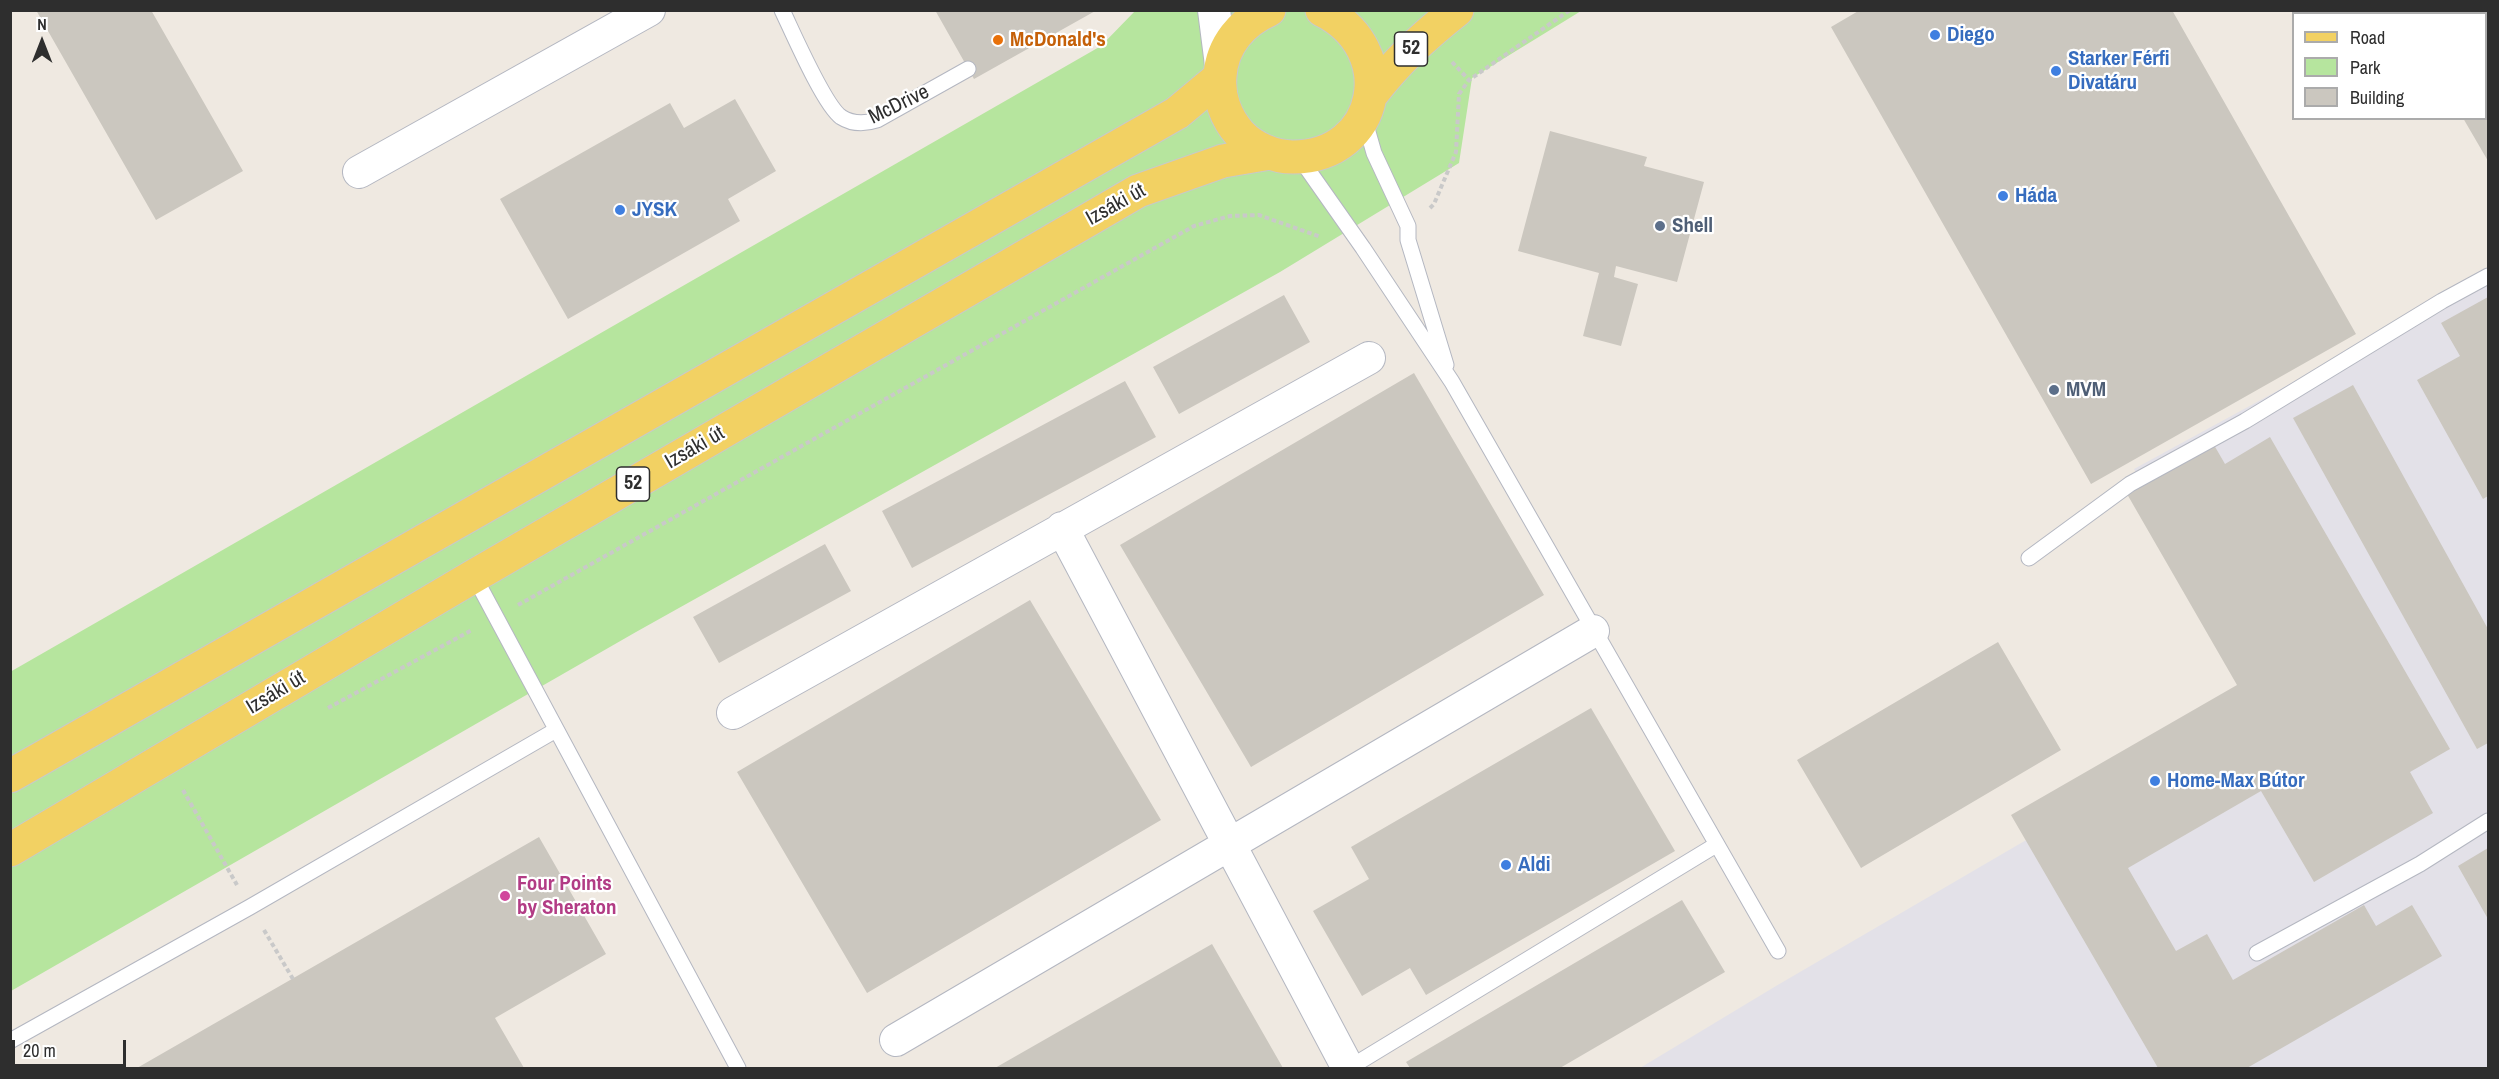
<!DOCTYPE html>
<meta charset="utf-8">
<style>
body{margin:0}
#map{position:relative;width:2499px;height:1079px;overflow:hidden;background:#efe9e1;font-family:"Archivo Narrow",sans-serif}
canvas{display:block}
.frame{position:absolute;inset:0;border:12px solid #2e2e2e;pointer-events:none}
.legend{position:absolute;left:2292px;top:12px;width:195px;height:108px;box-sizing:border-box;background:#fff;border:2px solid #ababab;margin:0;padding:8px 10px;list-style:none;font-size:18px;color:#2e2e2e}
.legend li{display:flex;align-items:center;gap:12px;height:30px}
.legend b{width:30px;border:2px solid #ababab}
.north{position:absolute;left:12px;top:12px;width:60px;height:60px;-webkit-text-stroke:4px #fff;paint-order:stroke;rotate:0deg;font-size:16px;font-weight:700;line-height:24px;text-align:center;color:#2e2e2e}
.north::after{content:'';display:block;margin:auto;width:21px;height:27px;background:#2e2e2e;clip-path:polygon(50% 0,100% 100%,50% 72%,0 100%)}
.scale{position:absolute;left:12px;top:1040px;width:114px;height:27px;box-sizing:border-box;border:3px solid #2e2e2e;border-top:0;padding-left:8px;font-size:18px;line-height:21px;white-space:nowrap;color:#2e2e2e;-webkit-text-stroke:4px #fff;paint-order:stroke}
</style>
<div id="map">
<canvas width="2499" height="1079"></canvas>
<div class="frame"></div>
<ul class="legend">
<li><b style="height:8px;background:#f2d163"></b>Road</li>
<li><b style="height:16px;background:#b6e59e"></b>Park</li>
<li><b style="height:16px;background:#cbc7bf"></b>Building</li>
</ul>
<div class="north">N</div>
<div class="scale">20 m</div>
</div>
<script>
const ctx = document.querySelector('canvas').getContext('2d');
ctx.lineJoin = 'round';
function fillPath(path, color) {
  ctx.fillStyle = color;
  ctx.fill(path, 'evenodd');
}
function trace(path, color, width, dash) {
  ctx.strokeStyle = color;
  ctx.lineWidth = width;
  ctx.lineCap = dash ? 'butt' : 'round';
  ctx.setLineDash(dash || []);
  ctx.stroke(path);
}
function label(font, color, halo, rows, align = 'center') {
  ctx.font = font + ' "Archivo Narrow",sans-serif';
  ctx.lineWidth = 4.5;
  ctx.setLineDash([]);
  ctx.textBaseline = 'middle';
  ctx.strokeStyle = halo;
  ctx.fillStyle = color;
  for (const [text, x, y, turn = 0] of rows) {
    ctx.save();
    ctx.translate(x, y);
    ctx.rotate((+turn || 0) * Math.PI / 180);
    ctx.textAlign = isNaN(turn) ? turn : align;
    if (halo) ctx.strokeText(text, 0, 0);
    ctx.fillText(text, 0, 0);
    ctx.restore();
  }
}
fillPath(new Path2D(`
 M2488,276V1068H1640L1776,986L2261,703L2134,469Z`), '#e3e1e8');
fillPath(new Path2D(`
 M1135,11H1581L1472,78L1459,163L1280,272L636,632L11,991L10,672L1101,46Z`), '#b6e59e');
fillPath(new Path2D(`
 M36,10H151L243,171L156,220Z
 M935,10H1097L974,79Z
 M1860,10H2172L2356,334L2091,484L1831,27Z
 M2399,10H2463L2465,14H2401Z
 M2486,49L2488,54V161L2463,118H2486Z
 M735,99L776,171L728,199L740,221L568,319L500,199L670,103L684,128Z
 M1550,131L1647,157L1644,166L1704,182L1677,282L1616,266L1614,277L1638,284L1621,346L1583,336L1599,273L1518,251Z
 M1284,295L1310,342L1179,414L1153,367Z
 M2488,297V496L2483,499L2417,380L2460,356L2441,323Z
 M1414,373L1544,595L1251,767L1120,545Z
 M1125,381L1156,437L912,568L882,511Z
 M2353,385L2488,629V743L2477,749L2293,418Z
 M2270,437L2450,749L2410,772L2433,813L2314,882L2261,791L2128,868L2176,951L2207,934L2233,980L2364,905L2376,926L2412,905L2442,956L2247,1068H2158L2011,815L2237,685L2127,494L2214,445L2225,464Z
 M825,544L851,591L719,663L693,617Z
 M1030,600L1161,820L867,993L737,772Z
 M1998,642L2061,750L1861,868L1797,760Z
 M1591,708L1675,851L1426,995L1410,968L1362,996L1313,911L1369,879L1351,847Z
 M539,837L606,954L495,1018L524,1068H137Z
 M2488,848V919L2458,866Z
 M1682,900L1725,972L1560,1068H1410L1406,1062Z
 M1212,944L1283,1068H995Z`), '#cbc7bf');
const service = new Path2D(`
 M782,10C793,33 824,105 841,117C852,124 865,124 877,120L968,69
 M1364,118L1374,153L1408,226V240L1446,365
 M1299,157L1363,248L1452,382L1778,951
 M2029,558L2130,484L2245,421L2442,301L2488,276
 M474,576L738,1068
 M2257,953L2420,864L2488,821
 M10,1041L250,907L556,730
 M1349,1068L1716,845`);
const minor = new Path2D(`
 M1214,10L1221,65
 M359,172L649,10
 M1062,528L1348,1068
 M733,713L1369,358
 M896,1040L1593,631`);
const primary = new Path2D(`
 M1269,10C1242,22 1222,45 1220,76C1218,97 1226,118 1240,134C1253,148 1274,157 1293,157C1380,157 1401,49 1322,10
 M1371,95C1397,61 1423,37 1457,10
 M10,776L1177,113L1219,78
 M10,850L474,576L1138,191L1223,161L1270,153`);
trace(service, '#b4b7c1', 17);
trace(minor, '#b4b7c1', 34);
trace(primary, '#c9c9c9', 35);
trace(new Path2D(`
 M1452,62L1469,80
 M1430,208L1434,204L1456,152L1459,94L1469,80L1570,10
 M518,605L1194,226L1230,216L1259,215L1321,237
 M328,708L472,630
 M183,790L237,885
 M264,930L293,979`), '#c9c9c9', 4, [4.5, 3]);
trace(service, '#fff', 15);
trace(minor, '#fff', 32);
trace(primary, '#f2d163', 33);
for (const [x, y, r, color] of [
 [1935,35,6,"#3f7fe0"],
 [998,40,6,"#e8710a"],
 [2056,71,6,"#3f7fe0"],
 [2003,196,6,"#3f7fe0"],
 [620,210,6,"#3f7fe0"],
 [1660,226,6,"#5c6f8a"],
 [2054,390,6,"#5c6f8a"],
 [2155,781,6,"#3f7fe0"],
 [1506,865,6,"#3f7fe0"],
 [505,896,6,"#d1479c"]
]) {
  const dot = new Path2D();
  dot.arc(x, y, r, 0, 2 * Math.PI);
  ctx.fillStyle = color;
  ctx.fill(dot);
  trace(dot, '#fff', 2);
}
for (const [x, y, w] of [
 [1411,49,33],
 [633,484,33]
]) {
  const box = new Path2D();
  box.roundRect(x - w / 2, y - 17, w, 34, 4.5);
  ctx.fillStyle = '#fff';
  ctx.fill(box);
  trace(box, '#2e2e2e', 1.5);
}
label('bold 20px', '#2e2e2e', null, [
 ["52",1411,49],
 ["52",633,484]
]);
label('bold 21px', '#366cbe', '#fff', [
 ["Diego",1947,35],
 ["Starker Férfi",2068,59],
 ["Divatáru",2068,83],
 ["Háda",2015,196],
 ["JYSK",632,210],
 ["Home-Max Bútor",2167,781],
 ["Aldi",1518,865]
], 'left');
label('bold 21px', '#c56008', '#fff', [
 ["McDonald's",1010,40]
], 'left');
label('21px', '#2e2e2e', '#fff', [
 ["McDrive",899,105,-26],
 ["Izsáki út",1116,205,-29],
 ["Izsáki út",695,448,-30],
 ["Izsáki út",276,693,-31]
]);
label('bold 21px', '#4e5e75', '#fff', [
 ["Shell",1672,226],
 ["MVM",2066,390]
], 'left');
label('bold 21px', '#b23c85', '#fff', [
 ["Four Points",517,884],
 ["by Sheraton",517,908]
], 'left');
</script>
